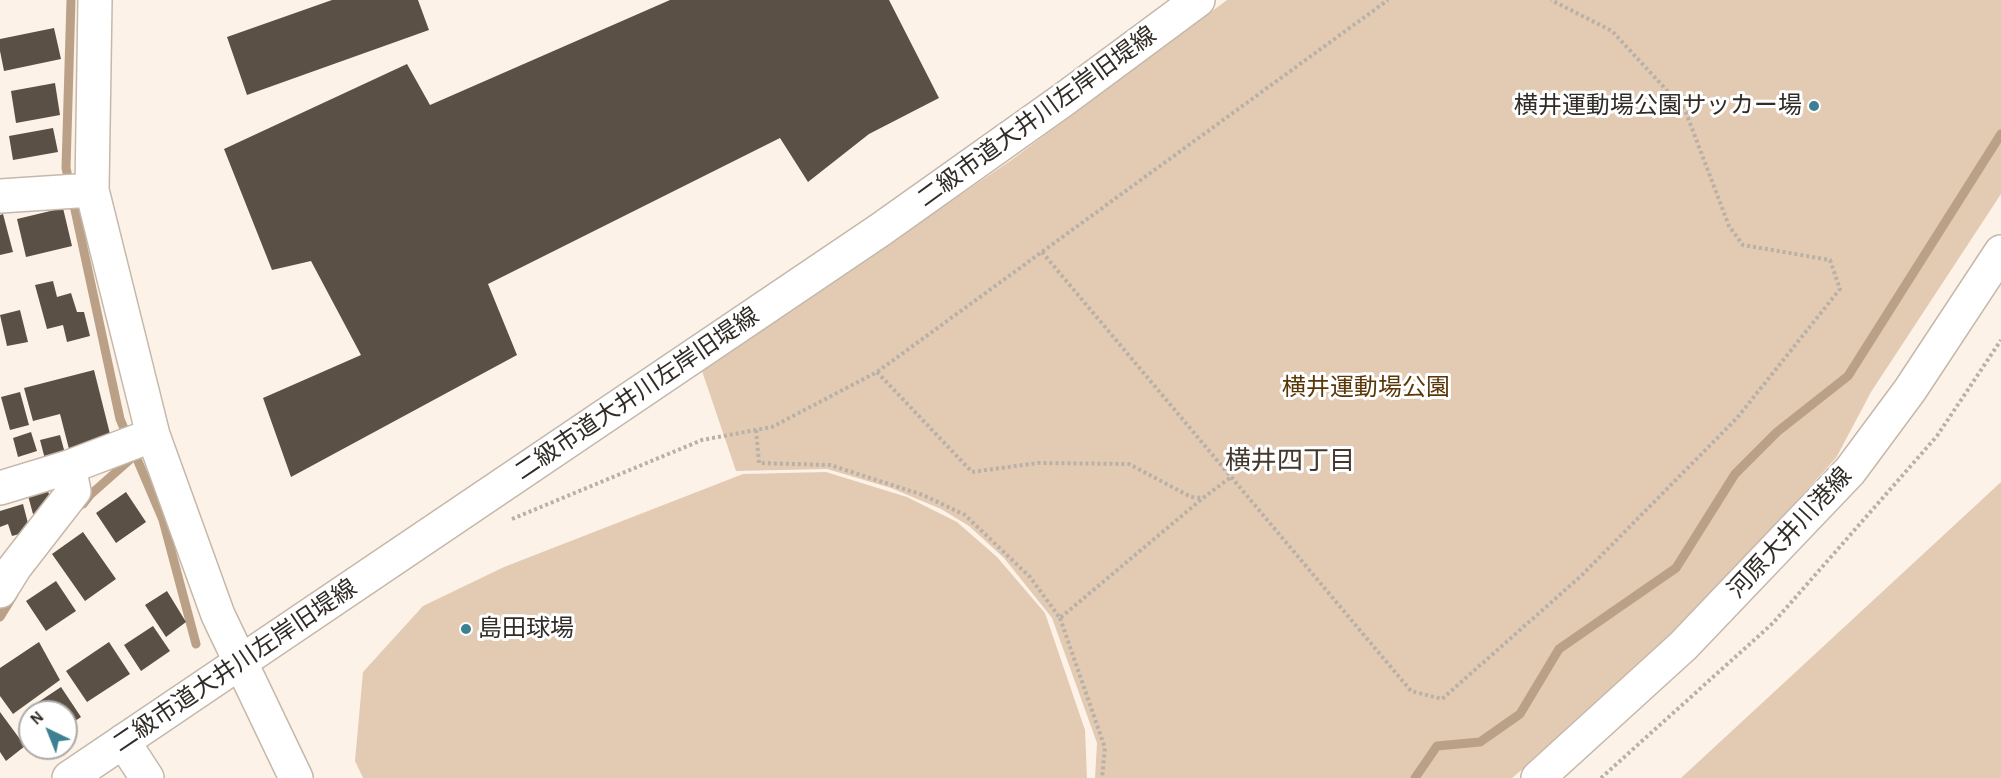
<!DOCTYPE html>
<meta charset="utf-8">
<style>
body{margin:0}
#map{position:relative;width:2001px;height:778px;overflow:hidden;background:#fdf2e7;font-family:"Alegreya Sans",sans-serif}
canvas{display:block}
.north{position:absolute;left:18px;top:700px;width:60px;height:60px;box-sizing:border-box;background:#fff;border:2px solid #adaba9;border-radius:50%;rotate:317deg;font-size:16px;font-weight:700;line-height:24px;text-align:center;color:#312c27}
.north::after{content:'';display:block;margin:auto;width:21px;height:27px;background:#3d8091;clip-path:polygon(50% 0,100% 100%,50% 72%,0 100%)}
</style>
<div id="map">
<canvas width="2001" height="778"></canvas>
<div class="north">N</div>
</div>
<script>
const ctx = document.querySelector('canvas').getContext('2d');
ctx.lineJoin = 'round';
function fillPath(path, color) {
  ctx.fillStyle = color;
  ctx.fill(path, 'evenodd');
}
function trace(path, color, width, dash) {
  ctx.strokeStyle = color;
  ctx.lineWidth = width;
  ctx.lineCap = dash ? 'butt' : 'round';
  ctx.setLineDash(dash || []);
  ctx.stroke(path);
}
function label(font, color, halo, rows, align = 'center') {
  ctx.font = font + ' "Alegreya Sans","Noto Sans JP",sans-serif';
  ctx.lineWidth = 6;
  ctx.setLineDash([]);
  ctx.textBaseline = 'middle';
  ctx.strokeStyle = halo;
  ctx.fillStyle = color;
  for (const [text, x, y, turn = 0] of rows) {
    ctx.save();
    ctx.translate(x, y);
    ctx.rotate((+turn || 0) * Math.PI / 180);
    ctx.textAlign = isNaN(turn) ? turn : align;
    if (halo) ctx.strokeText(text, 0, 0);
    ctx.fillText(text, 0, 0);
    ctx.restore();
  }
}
fillPath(new Path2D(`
 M1227,0H2001V194L1871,392L1836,458L1709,597L1581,720L1512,778H1095L1097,743L1052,618L1004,558L969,526L941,509L891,488L827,469L736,471L702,371L1010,161Z
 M826,472L907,497L957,522L997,557L1045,613L1085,730L1087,778H363L355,761L363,672L423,606L504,567L743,474Z
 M2001,482V778H1681Z`), '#e3cbb3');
trace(new Path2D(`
 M71,0L66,168L120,419L163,520L196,644
 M83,504L90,495L134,456
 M0,617L13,596
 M1415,778L1437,746L1480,742L1520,714L1559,649L1676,568L1735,474L1777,432L1848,376L2001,134`), '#baa087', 9);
fillPath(new Path2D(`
 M332,0H418L429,30L247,95L227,37Z
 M670,0H889L939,98L869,134L808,182L780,138L488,284L517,355L291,477L263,398L361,355L311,261L272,270L224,149L407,64L430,105Z
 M54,28L61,59L4,71L0,51V39Z
 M55,83L60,115L16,123L11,91Z
 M53,128L58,152L13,160L9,136Z
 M63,208L72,246L26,257L17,219Z
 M3,214L13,252L0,255V215Z
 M53,281L57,297L71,293L77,312H84L90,336L67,342L63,325L47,329L35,285Z
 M20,310L28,342L7,346L0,315Z
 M94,370L111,438L69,449L60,414L33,421L24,388Z
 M20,392L29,425L10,430L1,397Z
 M31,432L37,451L18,457L13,438Z
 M60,435L66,457L46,463L40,440Z
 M47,487L53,509L33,514L27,492Z
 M126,492L146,522L116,543L96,513Z
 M23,504L30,531L12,536L8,524L0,527V511Z
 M83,532L116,579L85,601L52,554Z
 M56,581L76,611L46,631L26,601Z
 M167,591L186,622L166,637L145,605Z
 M153,626L170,651L141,671L124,645Z
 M39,642L60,680L13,714L0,696V668Z
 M109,642L130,674L87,702L66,671Z
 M61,687L81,717L66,727V712H34L31,707Z
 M0,712L25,746L6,761L0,752Z`), '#5b5045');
const minor = new Path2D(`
 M92,190L95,0
 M0,196L92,190L153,435L218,615L296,778
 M0,488L69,467L153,435
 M0,591L15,567L74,491L69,467
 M123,741L147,778
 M69,778L880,230L1063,100L1198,0`);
const major = new Path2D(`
 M1538,778L1683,646L1850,471L1910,390L2001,252`);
trace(minor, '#c5b8ab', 36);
trace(major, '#c5b8ab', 36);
trace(new Path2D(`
 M1042,252L1411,691L1442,699L1581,576L1737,418L1840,289L1830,260L1743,245L1729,226L1685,110L1612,31L1551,0
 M877,372L972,472L1038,463L1129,464L1191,497L1203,498L1231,477
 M756,430L759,463L830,465L923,495L965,515L1030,577L1060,618L1203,498
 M512,519L702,440L772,427L877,372L1388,0
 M1060,618L1105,748L1102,778
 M1601,778L1773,623L1937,436L2001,340`), '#b9b0a7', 4, [3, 3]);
trace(minor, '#fff', 33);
trace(major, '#fff', 33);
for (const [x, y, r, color] of [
 [1814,106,6,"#3d8091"],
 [466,629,6,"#3d8091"]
]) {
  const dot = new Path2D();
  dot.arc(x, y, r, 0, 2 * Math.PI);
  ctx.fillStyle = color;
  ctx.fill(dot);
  trace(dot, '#fff', 2);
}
label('24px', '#312c27', '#fff', [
 ["横井運動場公園サッカー場",1802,106],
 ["島田球場",478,629,"left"]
], 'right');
label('24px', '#312c27', '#fff', [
 ["二級市道大井川左岸旧堤線",1037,117,-36],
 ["二級市道大井川左岸旧堤線",637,394,-34],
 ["河原大井川港線",1790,533,-47],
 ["二級市道大井川左岸旧堤線",235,666,-34]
]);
label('24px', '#5a3708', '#fff', [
 ["横井運動場公園",1366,388]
]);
label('26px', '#43382e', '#fff', [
 ["横井四丁目",1290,461]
]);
</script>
